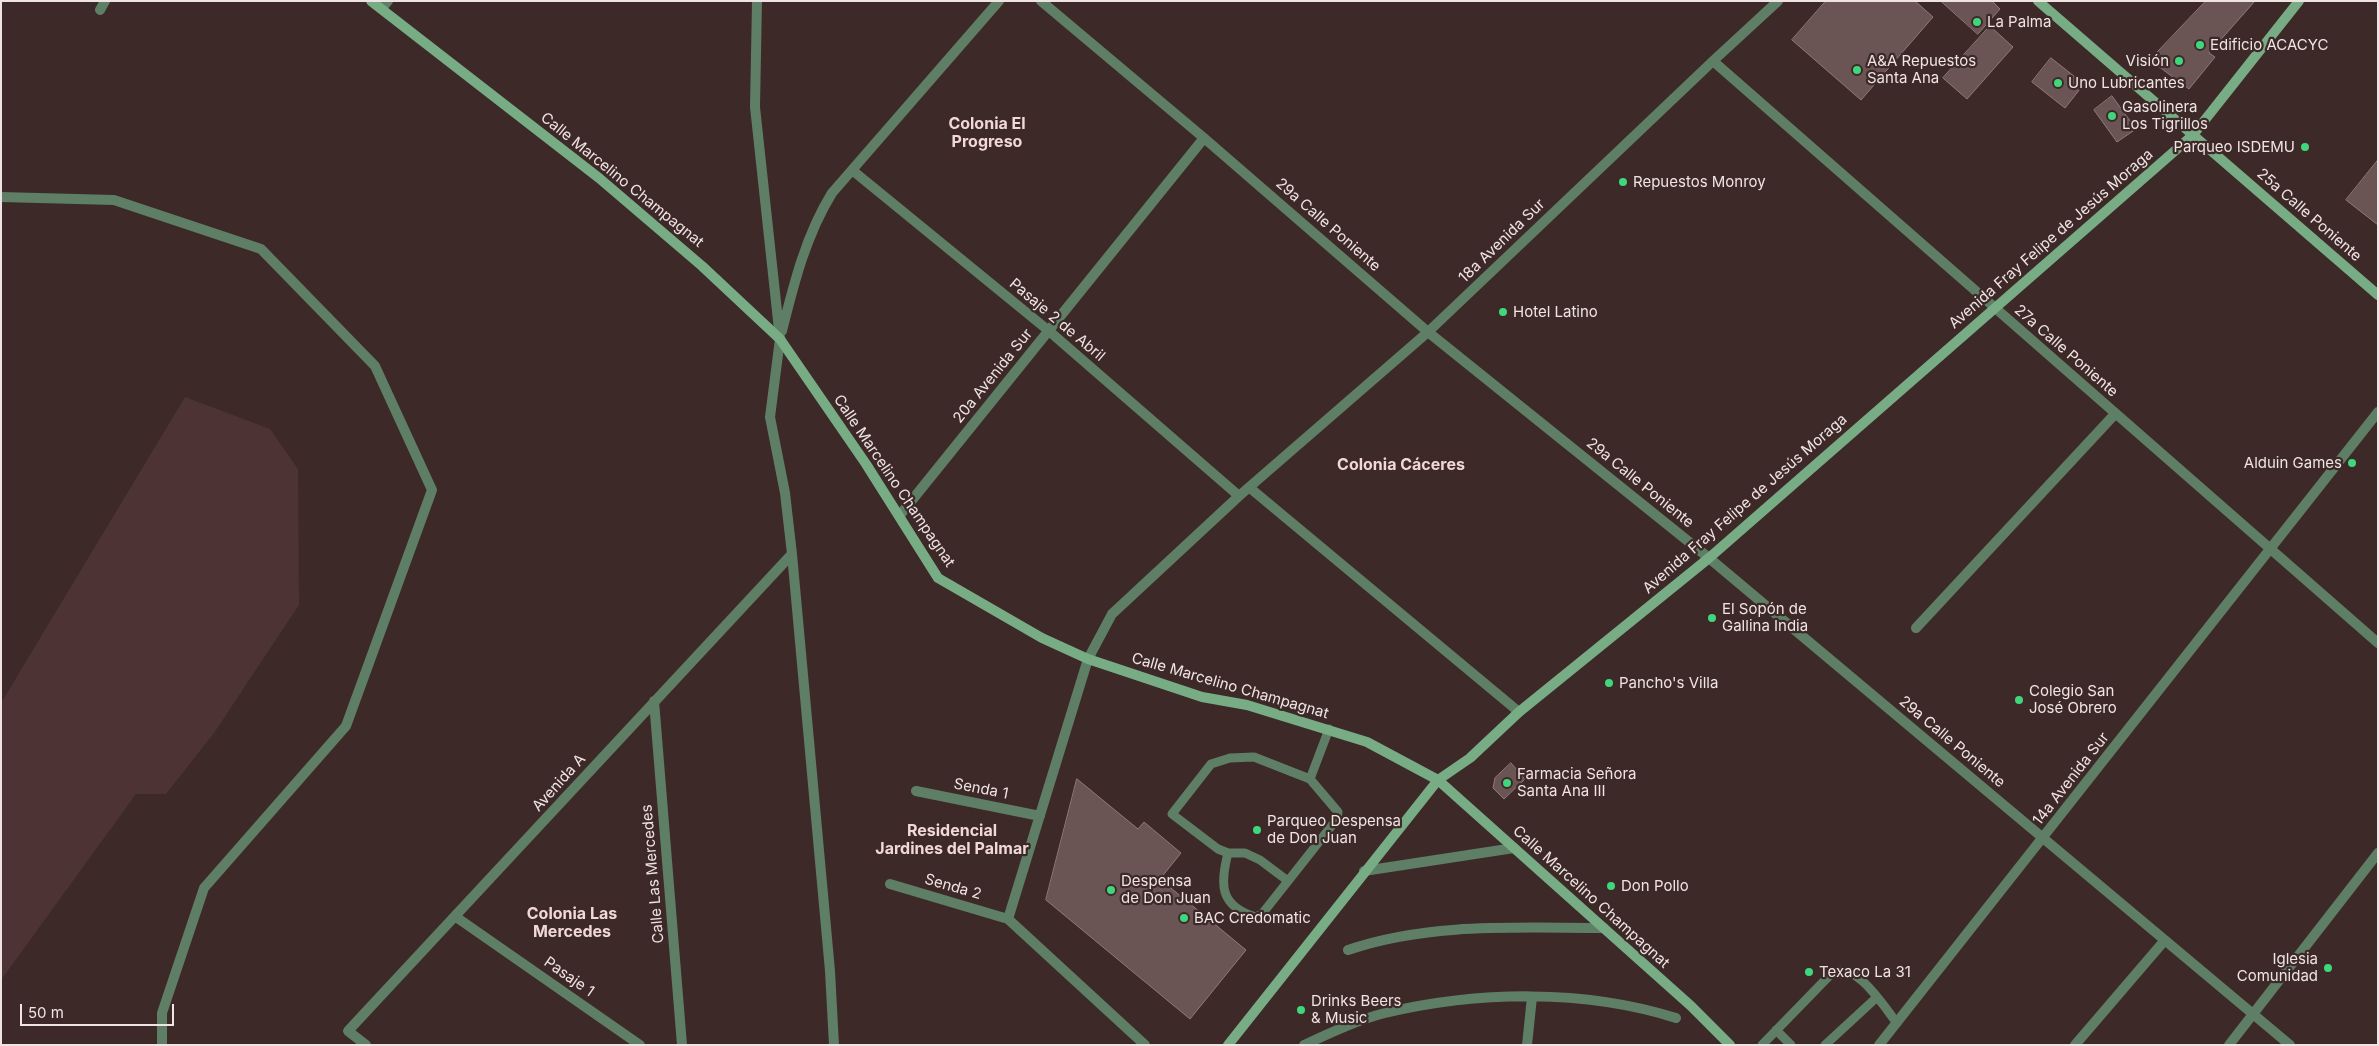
<!DOCTYPE html>
<meta charset="utf-8">
<style>
body{margin:0}
#map{position:relative;width:2379px;height:1046px;overflow:hidden;background:#3c2928;font-family:Inter,sans-serif}
canvas{display:block}
.frame{position:absolute;inset:0;border:2px solid #f0e3e3;pointer-events:none}
.scale{position:absolute;left:20px;top:1004px;width:154px;height:22px;box-sizing:border-box;border:2px solid #f0e3e3;border-top:0;padding-left:6px;font-size:15px;line-height:18px;white-space:nowrap;color:#f0e3e3;-webkit-text-stroke:4px #3c2928;paint-order:stroke}
</style>
<div id="map">
<canvas width="2379" height="1046"></canvas>
<div class="frame"></div>
<div class="scale">50 m</div>
</div>
<script>
const ctx = document.querySelector('canvas').getContext('2d');
ctx.lineJoin = 'round';
function fillPath(path, color) {
  ctx.fillStyle = color;
  ctx.fill(path, 'evenodd');
}
function trace(path, color, width, dash) {
  ctx.strokeStyle = color;
  ctx.lineWidth = width;
  ctx.lineCap = dash ? 'butt' : 'round';
  ctx.setLineDash(dash || []);
  ctx.stroke(path);
}
function label(font, color, halo, rows, align = 'center') {
  ctx.font = font + ' Inter,sans-serif';
  ctx.lineWidth = 4.5;
  ctx.setLineDash([]);
  ctx.textBaseline = 'middle';
  ctx.strokeStyle = halo;
  ctx.fillStyle = color;
  for (const [text, x, y, turn = 0] of rows) {
    ctx.save();
    ctx.translate(x, y);
    ctx.rotate((+turn || 0) * Math.PI / 180);
    ctx.textAlign = isNaN(turn) ? turn : align;
    if (halo) ctx.strokeText(text, 0, 0);
    ctx.fillText(text, 0, 0);
    ctx.restore();
  }
}
fillPath(new Path2D(`
 M185,397L270,429L298,469L299,605L214,733L166,794H136L1,980V703Z`), '#4d3333');
const building = new Path2D(`
 M1826,1H1915L1933,17L1861,100L1792,40Z
 M1941,1H1992L2000,9L1978,34Z
 M2206,1H2255L2209,53L2215,57L2189,89L2150,60Z
 M1990,26L2013,47L1967,99L1943,78Z
 M2051,58L2084,84L2065,108L2032,82Z
 M2112,96L2136,129L2117,142L2094,110Z
 M2378,160V225L2346,200Z
 M1511,763L1525,779L1504,799L1493,788L1495,778Z
 M1077,779L1138,829L1144,822L1181,853L1160,879L1246,950L1190,1019L1046,900Z`);
fillPath(building, '#6a5554');
trace(building, '#907979', 1);
trace(new Path2D(`
 M1310,779L1329,729
 M1228,853C1220,884 1219,906 1256,917L1262,914L1337,819L1338,812L1310,779L1254,757L1230,758L1211,764L1172,814L1218,849L1228,853H1245L1260,860L1288,881
 M1776,1030L1791,1045
 M1762,1045L1832,973C1855,959 1884,1007 1897,1023
 M1825,1045L1876,998`), '#5e7e66', 9);
trace(new Path2D(`
 M757,1L755,107L780,339L770,417L785,493L792,554L830,971L834,1045
 M1041,1L1204,138L1428,332L1709,558L2290,1045
 M382,8L388,1
 M100,10L105,1
 M1713,61L2378,643
 M852,170L1049,331L1239,496
 M1,197L114,200L261,249L375,366L432,490L346,726L204,888L162,1013V1045
 M782,331C794,283 806,235 832,193L999,1
 M1250,488L1519,712
 M900,515L1204,138
 M1916,628L2115,414
 M654,701L682,1045
 M916,791L1040,816
 M1364,871L1514,848
 M890,884L1008,919
 M456,917L640,1045
 M1348,950C1429,922 1520,928 1604,928
 M366,1045L348,1031L792,554
 M1145,1045L1008,919L1088,659L1112,614L1239,496L1428,332L1713,61L1778,1
 M1304,1045C1330,1033 1357,1020 1385,1013C1479,991 1584,989 1676,1018
 M1527,1045L1532,997
 M1879,1045L2378,412
 M2075,1045L2165,940
 M2229,1045L2378,853`), '#5e7e66', 10);
trace(new Path2D(`
 M371,1L599,178L702,266L780,339L866,464L938,578L1042,638L1088,659L1202,697L1247,705L1367,742L1438,780L1691,1006L1730,1045
 M2038,1L2378,295
 M1228,1045L1438,780L1470,758L1519,712L1709,558L2193,135L2299,1`), '#77ac85', 10);
for (const [x, y, r, color] of [
 [1977,22,5,"#40d77c"],
 [2200,45,5,"#40d77c"],
 [2179,61,5,"#40d77c"],
 [1857,70,5,"#40d77c"],
 [2058,83,5,"#40d77c"],
 [2112,116,5,"#40d77c"],
 [2305,147,5,"#40d77c"],
 [1623,182,5,"#40d77c"],
 [1503,312,5,"#40d77c"],
 [2352,463,5,"#40d77c"],
 [1712,618,5,"#40d77c"],
 [1609,683,5,"#40d77c"],
 [2019,700,5,"#40d77c"],
 [1507,783,5,"#40d77c"],
 [1257,830,5,"#40d77c"],
 [1611,886,5,"#40d77c"],
 [1111,890,5,"#40d77c"],
 [1184,918,5,"#40d77c"],
 [2328,968,5,"#40d77c"],
 [1809,972,5,"#40d77c"],
 [1301,1010,5,"#40d77c"]
]) {
  const dot = new Path2D();
  dot.arc(x, y, r, 0, 2 * Math.PI);
  ctx.fillStyle = color;
  ctx.fill(dot);
  trace(dot, '#3c2928', 2);
}
label('15px', '#f0e3e3', '#3c2928', [
 ["La Palma",1987,22],
 ["Edificio ACACYC",2210,45],
 ["A&A Repuestos",1867,61],
 ["Santa Ana",1867,78],
 ["Visión",2169,61,"right"],
 ["Uno Lubricantes",2068,83],
 ["Gasolinera",2122,107],
 ["Los Tigrillos",2122,124],
 ["Parqueo ISDEMU",2295,147,"right"],
 ["Repuestos Monroy",1633,182],
 ["Hotel Latino",1513,312],
 ["Alduin Games",2342,463,"right"],
 ["El Sopón de",1722,609],
 ["Gallina India",1722,626],
 ["Pancho's Villa",1619,683],
 ["Colegio San",2029,691],
 ["José Obrero",2029,708],
 ["Farmacia Señora",1517,774],
 ["Santa Ana III",1517,791],
 ["Parqueo Despensa",1267,821],
 ["de Don Juan",1267,838],
 ["Despensa",1121,881],
 ["de Don Juan",1121,898],
 ["Don Pollo",1621,886],
 ["BAC Credomatic",1194,918],
 ["Iglesia",2318,959,"right"],
 ["Comunidad",2318,976,"right"],
 ["Texaco La 31",1819,972],
 ["Drinks Beers",1311,1001],
 ["& Music",1311,1018]
], 'left');
label('15px', '#f0e3e3', '#3c2928', [
 ["Calle Marcelino Champagnat",622,180,39],
 ["25a Calle Poniente",2309,215,41],
 ["29a Calle Poniente",1328,225,41],
 ["Avenida Fray Felipe de Jesús Moraga",2051,239,-41],
 ["18a Avenida Sur",1502,241,-44],
 ["Pasaje 2 de Abril",1057,320,40],
 ["27a Calle Poniente",2066,351,41],
 ["20a Avenida Sur",993,376,-51],
 ["Calle Marcelino Champagnat",894,481,56],
 ["29a Calle Poniente",1640,483,39],
 ["Avenida Fray Felipe de Jesús Moraga",1745,504,-41],
 ["Calle Marcelino Champagnat",1230,686,16],
 ["29a Calle Poniente",1952,742,40],
 ["14a Avenida Sur",2071,779,-52],
 ["Avenida A",559,783,-48],
 ["Senda 1",981,789,11],
 ["Calle Las Mercedes",653,874,-95],
 ["Senda 2",953,887,16],
 ["Calle Marcelino Champagnat",1591,897,42],
 ["Pasaje 1",569,977,35]
]);
label('bold 16px', '#f1d8d7', '#3c2928', [
 ["Colonia El",987,124],
 ["Progreso",987,142],
 ["Colonia Cáceres",1401,465],
 ["Residencial",952,831],
 ["Jardines del Palmar",952,849],
 ["Colonia Las",572,914],
 ["Mercedes",572,932]
]);
</script>
